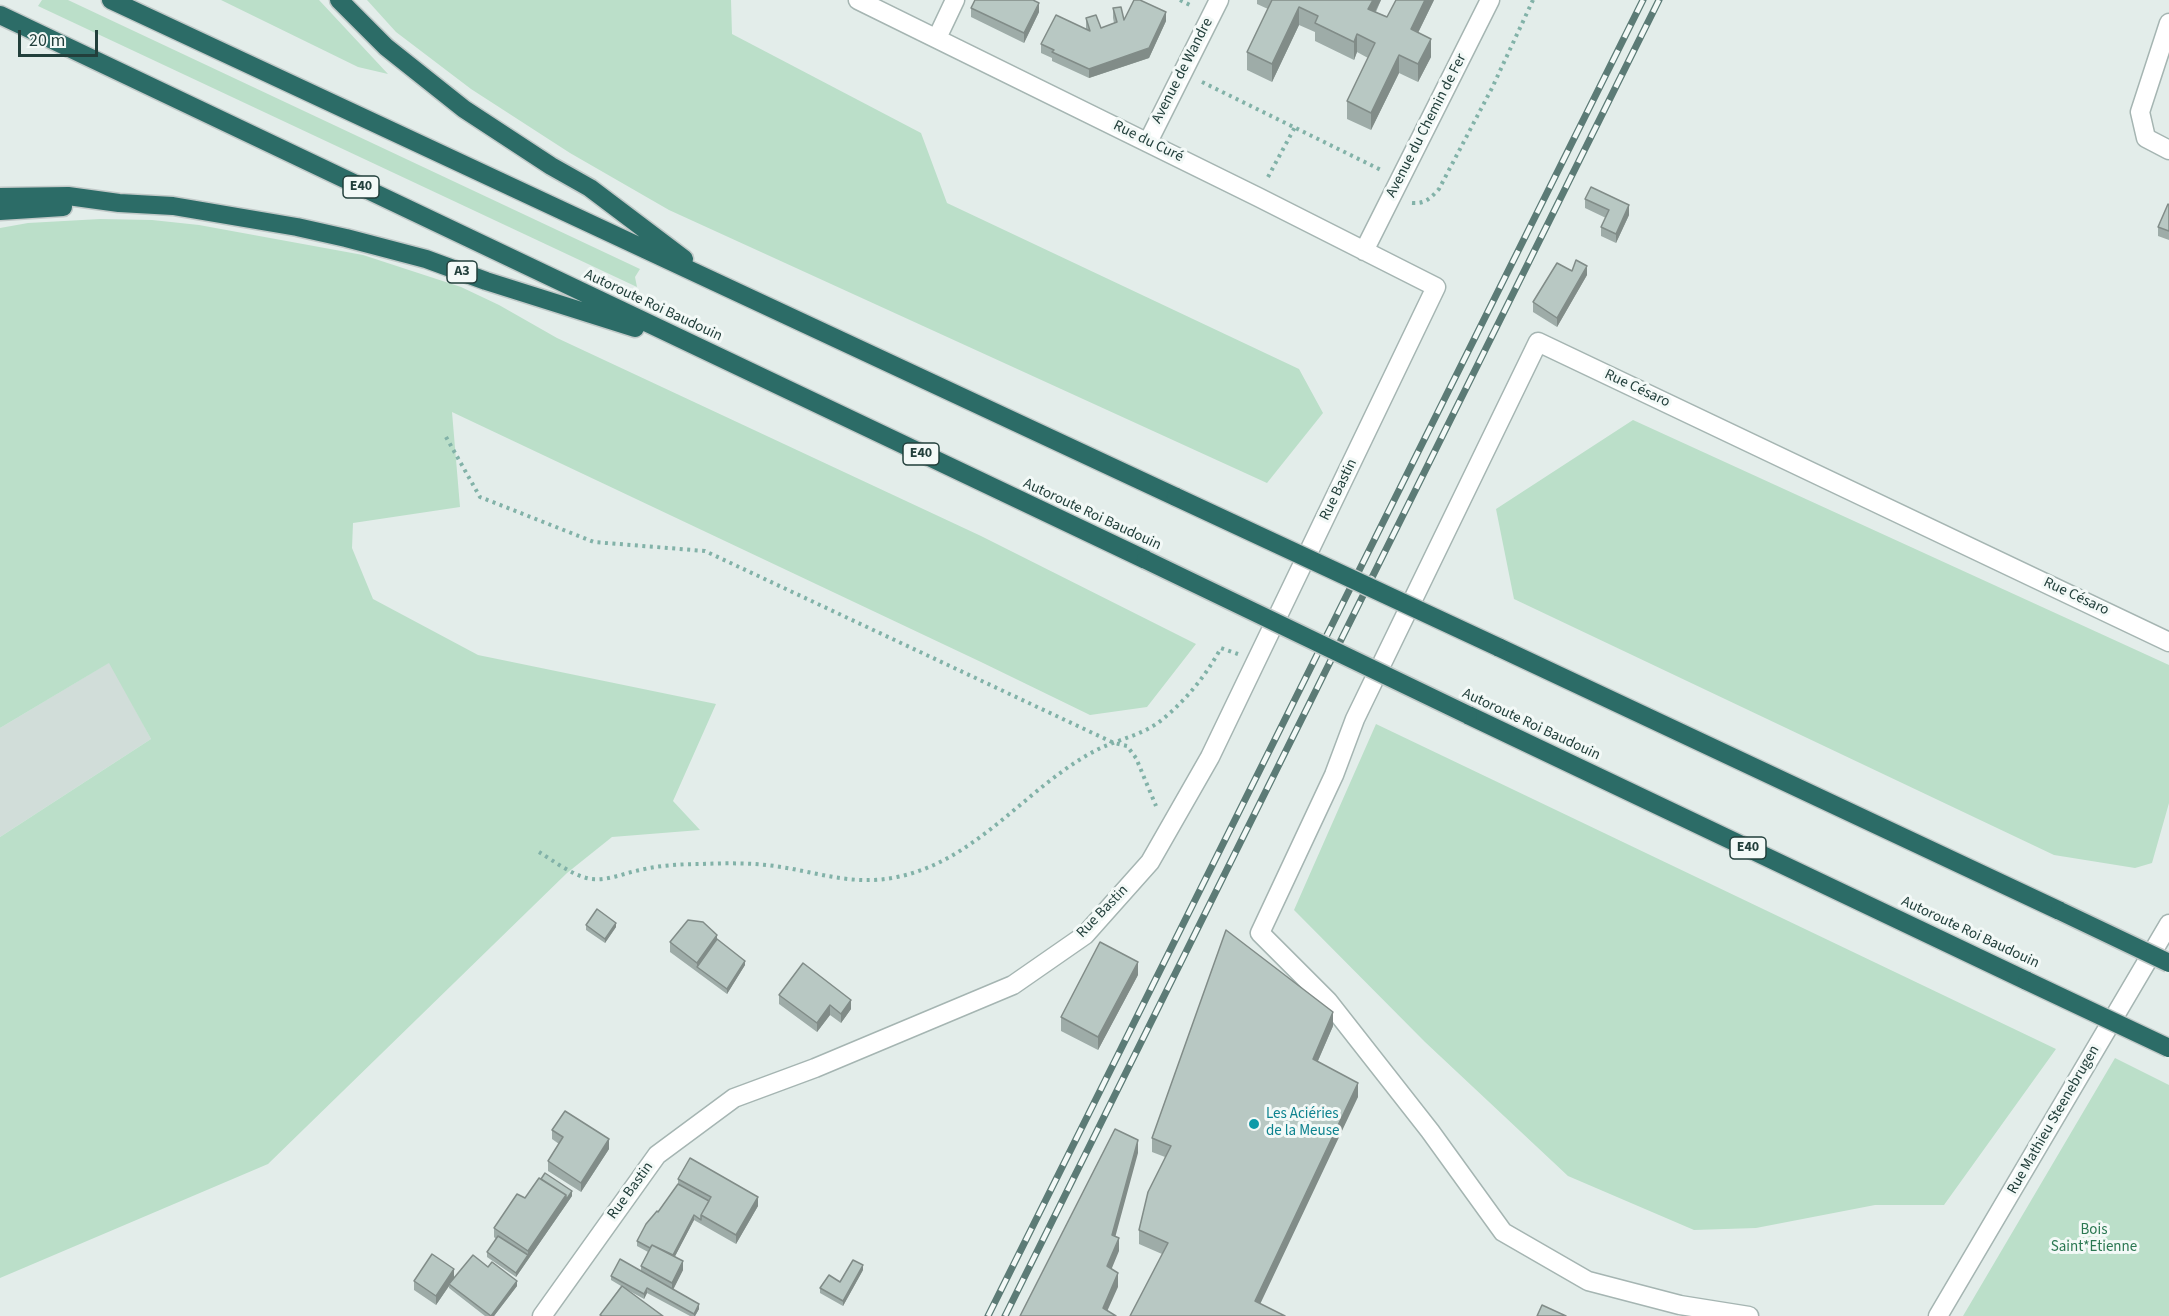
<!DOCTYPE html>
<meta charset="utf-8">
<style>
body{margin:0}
#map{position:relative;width:2169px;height:1316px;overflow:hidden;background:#e3edea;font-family:"Source Sans 3",sans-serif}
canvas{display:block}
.scale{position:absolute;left:18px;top:30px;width:80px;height:27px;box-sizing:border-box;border:3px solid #223f3b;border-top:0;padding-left:8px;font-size:18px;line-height:21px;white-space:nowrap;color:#223f3b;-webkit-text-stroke:4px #f3f9f7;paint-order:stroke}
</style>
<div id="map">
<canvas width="2169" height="1316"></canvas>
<div class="scale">20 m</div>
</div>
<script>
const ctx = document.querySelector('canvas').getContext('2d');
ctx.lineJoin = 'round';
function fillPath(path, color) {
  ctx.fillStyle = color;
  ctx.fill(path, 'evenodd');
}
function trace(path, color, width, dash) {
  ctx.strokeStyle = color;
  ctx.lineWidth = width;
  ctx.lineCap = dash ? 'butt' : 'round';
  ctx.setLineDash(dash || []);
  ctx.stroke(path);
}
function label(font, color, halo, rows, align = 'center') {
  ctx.font = font + ' "Source Sans 3",sans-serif';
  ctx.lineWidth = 6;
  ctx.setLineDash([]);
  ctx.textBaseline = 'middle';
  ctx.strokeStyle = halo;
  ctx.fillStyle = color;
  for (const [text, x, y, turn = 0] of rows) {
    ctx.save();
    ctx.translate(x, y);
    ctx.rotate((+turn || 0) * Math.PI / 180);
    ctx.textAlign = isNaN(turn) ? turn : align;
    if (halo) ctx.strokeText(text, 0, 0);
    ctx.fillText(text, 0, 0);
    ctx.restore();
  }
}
fillPath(new Path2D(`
 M110,662L151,739L0,837V728Z`), '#d1ddd9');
fillPath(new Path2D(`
 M42,0H68L640,269L635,277L637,287L38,6Z
 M221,0H319L388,74L358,67Z
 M367,0H731L732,34L921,133L947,203L1299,369L1323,413L1267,483L669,210L570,153L471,89L396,32Z
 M100,219L152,220L199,225L363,255L461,287L499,305L557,338L981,536L1196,644L1147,707L1090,715L981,662L452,412L460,507L353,523L352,548L373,599L478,655L716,704L673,801L700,830L612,837L567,873L268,1164L0,1278V837L151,739L109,663L0,728V228L28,223Z
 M1633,420L2169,665V803L2152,863L2135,868L2054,855L1514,599L1496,509Z
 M1376,724L2056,1049L1944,1205H1875L1756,1228L1694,1230L1568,1176L1425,1042L1294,910Z
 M2115,1058L2169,1085V1316H1963Z`), '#bbdfc9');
const minor = new Path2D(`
 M2169,23L2140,112L2146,138L2169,150
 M937,38L955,0
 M1148,142L1219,0
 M1364,251L1490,0
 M542,1316L657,1155L734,1098L815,1068L1013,985L1085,935L1150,862L1210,757L1436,287L1258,197L858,0
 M1749,1316L1680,1305L1588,1281L1503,1232L1430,1131L1328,1001L1260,933L1334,775L1355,719L1538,342L2169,642
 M1938,1316L2169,924`);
const highway = new Path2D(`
 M111,0L1176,497
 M339,0L386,47L464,109L551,166L590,188L684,259
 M0,15L1146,560
 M0,197L68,196L119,203L173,206L297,227L346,238L426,259L486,281L635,328
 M0,211L63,207
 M1498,647L2060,911
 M1468,715L2027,981`);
trace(minor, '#a5b5b2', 21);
trace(highway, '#c1c9c8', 21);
trace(new Path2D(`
 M1180,0L1192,6
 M1202,82L1381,170
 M1268,177L1295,127
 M1412,203C1425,204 1431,198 1439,189L1492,88L1533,0
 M446,437L480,497L594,542L705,551L1114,743L1127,746L1136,758L1156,806
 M539,852C554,861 573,876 591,879C608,881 624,873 640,870C661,865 682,864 703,864C724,863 746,863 767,865C812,870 850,887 897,877C976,861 1024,790 1091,753C1115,739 1142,737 1164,718C1188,698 1206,675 1221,648L1238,654`), '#82b2a8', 4, [3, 4.5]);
trace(minor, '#fff', 18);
trace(highway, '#2c6c67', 18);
const rail = new Path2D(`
 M988,1316L1643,0
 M1005,1316L1659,0`);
trace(rail, '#5c7b76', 7);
trace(rail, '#f3f9f7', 4.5, [14]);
const highwayBridge = new Path2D(`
 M1176,497L1498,647
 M1146,560L1468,715
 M2060,911L2169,963
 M2027,981L2169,1048`);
trace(highwayBridge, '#c1c9c8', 21, []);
trace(highwayBridge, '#2c6c67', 18);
fillPath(new Path2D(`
 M1257,0H1381L1376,12L1387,17L1434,0L1418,33L1431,57L1418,82L1399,73L1371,130L1347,119V101L1368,58L1357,52L1354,60L1315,41V32L1299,25L1272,82L1247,70V52L1268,9L1257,4Z
 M971,8L1039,12L1024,43L971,17Z
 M1113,8L1124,20L1166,21L1149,58L1089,78L1052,61V58L1041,53V44L1086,29V18L1101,28L1114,23L1113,18Z
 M1585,199L1629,215L1616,243L1601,236V227L1606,218L1585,208Z
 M2169,205V240L2158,236V227Z
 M1572,271L1587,275L1557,327L1533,312V302Z
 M586,925L616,927L605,943L586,930Z
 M717,939L745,965L727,994L670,952V942Z
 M1138,975L1098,1050L1061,1031V1017Z
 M779,995L851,1009L841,1023L830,1015L817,1032L779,1004Z
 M1333,1026L1318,1061L1358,1097L1162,1254L1139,1244V1230L1165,1157L1152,1152V1138Z
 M552,1130L609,1149L581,1192L548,1171V1161L559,1144L552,1139Z
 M678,1179L758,1206L736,1244L694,1220L675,1256L683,1270L673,1289L699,1309L695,1316H690L647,1293L644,1299L626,1289L663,1316H600L621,1286L611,1280V1276L641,1271V1266L648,1252L637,1246V1241L678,1184Z
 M572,1196L516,1277L487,1257V1252L496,1239L494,1237V1228Z
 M488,1267L517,1286L494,1316H485L449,1288V1286L436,1305L414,1290V1281L454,1277Z
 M863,1270L843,1306L820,1293V1288L840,1282Z`), '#9eaca8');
fillPath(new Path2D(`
 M1373,0H1381L1368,26V9Z
 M1425,0H1434L1411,47V29Z
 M1039,3V12L1024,43V33Z
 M1299,7V25L1272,82V64Z
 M1166,12V21L1149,58L1089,78V69Z
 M1357,34V52L1354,60V42Z
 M1431,39V57L1418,82V64Z
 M1399,55V73L1371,130V113Z
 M1629,205V215L1616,243V234Z
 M1587,266V275L1557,327V318Z
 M616,923V927L605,943V939Z
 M717,935V944L697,967V963Z
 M745,961V965L727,994V989Z
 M1138,962V975L1098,1050V1037Z
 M851,1000V1009L841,1023V1014Z
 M830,1005V1015L817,1032V1023Z
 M1333,1012V1026L1313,1072V1059Z
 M1358,1083V1097L1255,1315V1301Z
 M609,1139V1149L581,1192V1183Z
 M1138,1140V1153L1112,1249V1235Z
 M572,1191V1196L516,1277V1273L528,1255V1251L566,1195Z
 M758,1197V1206L736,1244V1235Z
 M694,1215V1220L671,1264V1259Z
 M1119,1238V1251L1107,1280V1266Z
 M683,1261V1270L672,1292V1283Z
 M863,1265V1270L843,1306V1301Z
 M454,1269V1278L449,1284V1286L436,1305V1296Z
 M1118,1273V1287L1105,1316L1103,1308Z
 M517,1281V1286L494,1316H491Z
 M647,1288V1293L644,1299V1294Z
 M699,1304V1309L695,1316H694V1314Z`), '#818c88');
const building = new Path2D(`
 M975,0H1033L1039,3L1024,33L971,8Z
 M1134,0H1140L1166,12L1149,48L1089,69L1052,52L1054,50L1041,44L1056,15L1090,31L1086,18L1096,15L1101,28L1117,22L1113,8L1121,7L1124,20Z
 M1272,0H1373L1368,9L1387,17L1396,0H1425L1411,29L1431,39L1418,64L1399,55L1371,113L1347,101L1375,43L1357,34L1354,42L1315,23L1318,16L1299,7L1272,64L1247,52Z
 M1591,187L1629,205L1616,234L1601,227L1609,210L1585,199Z
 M2168,204L2169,205V231L2158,227Z
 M1576,260L1587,266L1557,318L1533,302L1557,263L1572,271Z
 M597,909L616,923L605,939L586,925Z
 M688,920L703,922L717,935L697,963L670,942Z
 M1226,930L1333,1012L1313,1059L1358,1083L1255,1301L1285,1316H1130L1168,1243L1139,1230L1148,1192L1171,1146L1152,1138Z
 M717,939L745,961L727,989L697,967Z
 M1100,942L1138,962L1098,1037L1061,1017Z
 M803,963L851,1000L841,1014L830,1005L817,1023L779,995Z
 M565,1111L609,1139L581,1183L548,1161L563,1137L552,1130Z
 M1115,1129L1138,1140L1112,1235L1119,1238L1107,1266L1118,1273L1103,1308L1116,1316H1020Z
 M690,1158L758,1197L736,1235L701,1215L711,1197L678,1179Z
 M545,1173L572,1191L566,1200V1195L541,1179Z
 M539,1178L566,1195L528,1251L494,1228L517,1194L525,1198Z
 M678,1184L709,1201L701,1215V1220L694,1215L673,1255L652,1245L650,1248L637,1241L646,1224L657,1211L658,1212Z
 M498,1236L528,1255L516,1273L487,1252Z
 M652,1245L683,1261L672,1283L641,1266Z
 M432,1254L454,1269L436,1296L414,1281Z
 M473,1255L488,1267L492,1262L517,1281L491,1316L449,1284Z
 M620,1259L699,1304L694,1314L647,1288L644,1294L611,1276Z
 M853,1260L863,1265L843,1301L820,1288L829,1275L840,1282Z
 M622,1286L663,1316H602L600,1315Z
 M1542,1305L1566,1316H1537Z`);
fillPath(building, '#b8c8c3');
trace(building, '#818c88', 1.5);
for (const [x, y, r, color] of [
 [1254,1124,6,"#0f9aa8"]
]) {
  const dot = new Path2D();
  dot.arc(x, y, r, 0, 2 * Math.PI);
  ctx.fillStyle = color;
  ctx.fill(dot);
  trace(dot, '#f3f9f7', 2);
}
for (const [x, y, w] of [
 [361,187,36],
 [462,272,30],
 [921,454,36],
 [1748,848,36]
]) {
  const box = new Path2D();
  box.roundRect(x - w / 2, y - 11, w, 22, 4.5);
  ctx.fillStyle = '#f3f9f7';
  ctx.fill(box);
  trace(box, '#223f3b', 1.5);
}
label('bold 14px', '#223f3b', null, [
 ["E40",361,187],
 ["A3",462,272],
 ["E40",921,454],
 ["E40",1748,848]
]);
label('15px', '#223f3b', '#f3f9f7', [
 ["Avenue de Wandre",1183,71,-63],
 ["Avenue du Chemin de Fer",1427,126,-63],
 ["Rue du Curé",1148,142,26],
 ["Autoroute Roi Baudouin",653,306,25],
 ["Rue Césaro",1637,389,25],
 ["Rue Bastin",1339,490,-64],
 ["Autoroute Roi Baudouin",1092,515,25],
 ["Rue Césaro",2076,597,25],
 ["Autoroute Roi Baudouin",1531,725,25],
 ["Rue Bastin",1103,912,-46],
 ["Autoroute Roi Baudouin",1970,933,25],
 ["Rue Mathieu Steenebrugen",2054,1120,-60],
 ["Rue Bastin",631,1191,-54]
]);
label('15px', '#0d838f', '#f3f9f7', [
 ["Les Aciéries",1266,1115],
 ["de la Meuse",1266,1132]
], 'left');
label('15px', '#2a7751', '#f3f9f7', [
 ["Bois",2094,1231],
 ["Saint*Etienne",2094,1248]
]);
</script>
